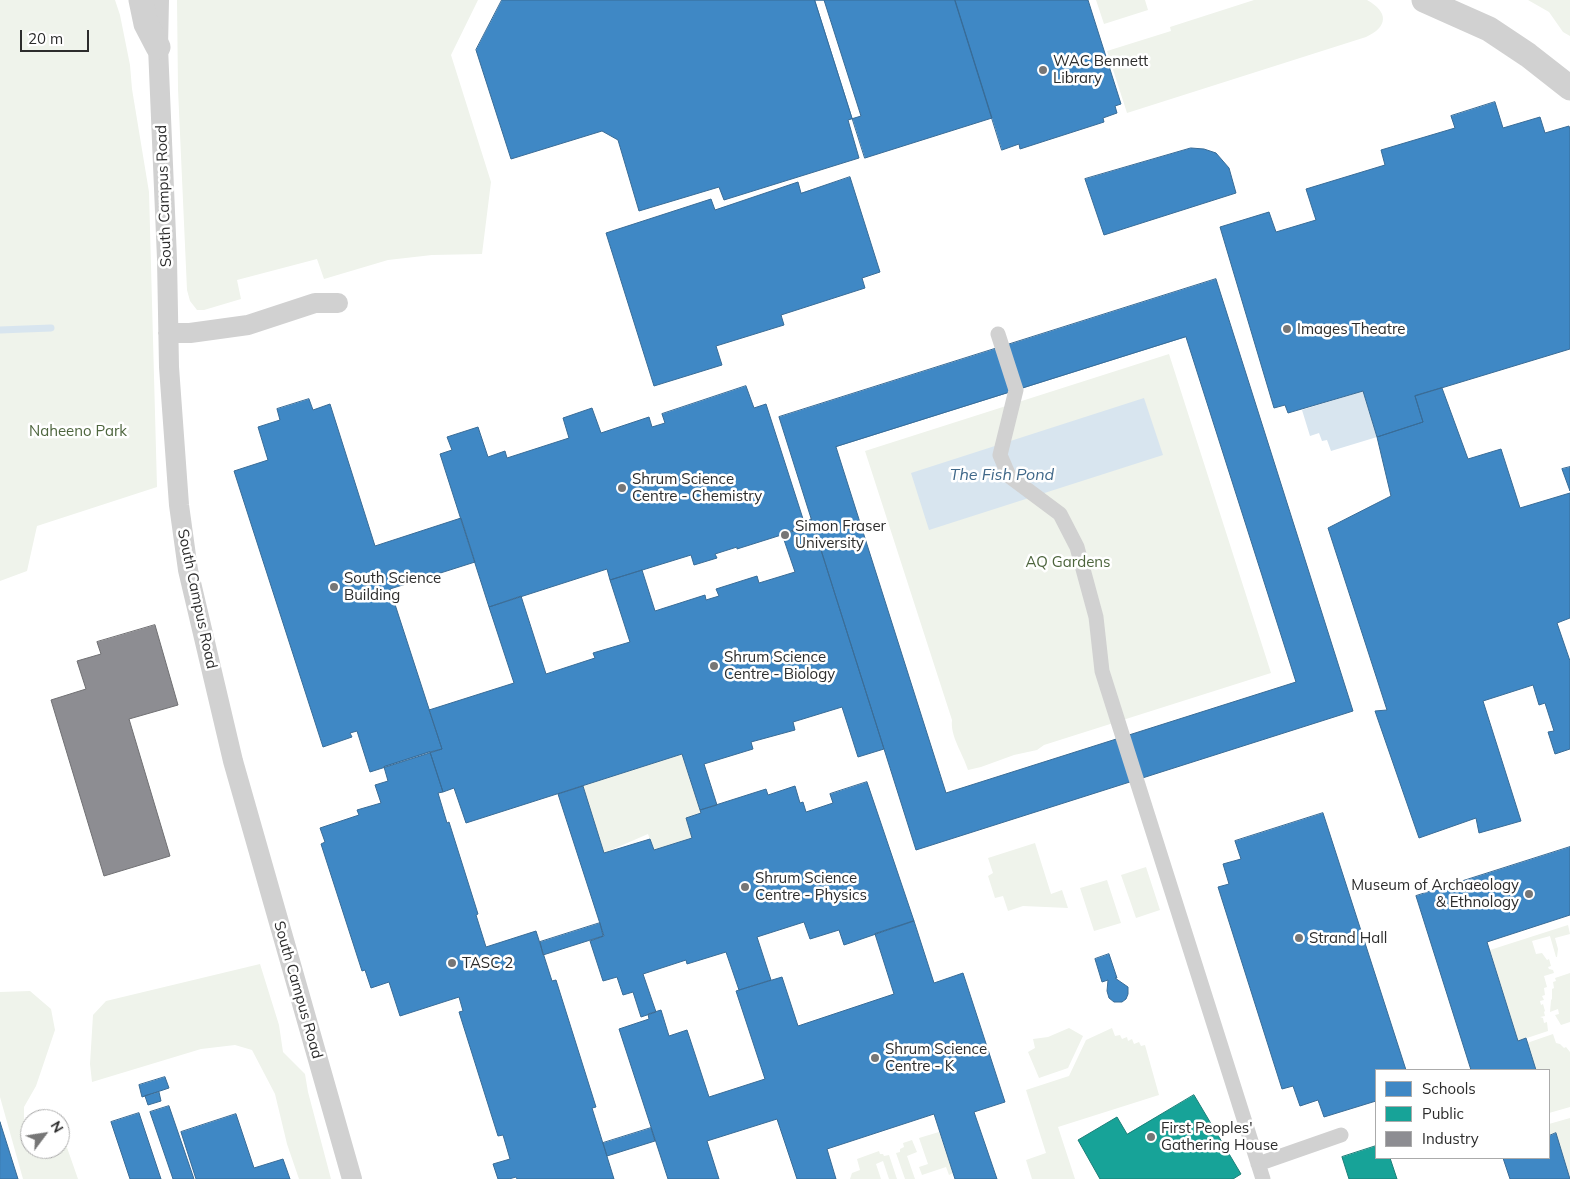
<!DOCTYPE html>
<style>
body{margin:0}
#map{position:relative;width:1570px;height:1179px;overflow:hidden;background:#fff;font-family:Mulish,sans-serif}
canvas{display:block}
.legend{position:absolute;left:1375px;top:1069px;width:175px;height:90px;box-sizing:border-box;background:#fff;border:1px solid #ababab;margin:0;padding:6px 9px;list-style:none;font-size:15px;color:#2c2c2c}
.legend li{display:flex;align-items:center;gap:10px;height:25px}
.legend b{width:25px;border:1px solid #ababab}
.north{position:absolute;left:20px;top:1109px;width:50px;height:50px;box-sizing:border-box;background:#fff;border:1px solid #ababab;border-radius:50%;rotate:59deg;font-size:14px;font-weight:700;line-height:20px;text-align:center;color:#2c2c2c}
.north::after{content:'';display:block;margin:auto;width:18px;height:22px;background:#767676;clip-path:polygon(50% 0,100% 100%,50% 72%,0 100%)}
.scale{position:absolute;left:20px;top:30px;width:69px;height:22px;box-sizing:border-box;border:2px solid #2c2c2c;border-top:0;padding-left:6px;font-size:15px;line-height:18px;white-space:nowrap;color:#2c2c2c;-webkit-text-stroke:4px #fff;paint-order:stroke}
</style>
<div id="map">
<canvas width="1570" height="1179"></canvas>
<ul class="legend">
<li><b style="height:14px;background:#3f88c5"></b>Schools</li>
<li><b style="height:14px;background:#17a398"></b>Public</li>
<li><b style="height:14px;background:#8d8d92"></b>Industry</li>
</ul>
<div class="north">N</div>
<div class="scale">20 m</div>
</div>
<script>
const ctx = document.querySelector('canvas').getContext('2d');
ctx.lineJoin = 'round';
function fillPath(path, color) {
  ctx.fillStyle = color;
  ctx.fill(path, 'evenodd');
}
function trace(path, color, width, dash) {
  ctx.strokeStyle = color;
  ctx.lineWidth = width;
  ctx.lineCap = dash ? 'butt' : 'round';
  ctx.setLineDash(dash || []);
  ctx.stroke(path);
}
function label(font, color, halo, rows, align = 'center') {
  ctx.font = font + ' Mulish,sans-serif';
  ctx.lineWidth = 5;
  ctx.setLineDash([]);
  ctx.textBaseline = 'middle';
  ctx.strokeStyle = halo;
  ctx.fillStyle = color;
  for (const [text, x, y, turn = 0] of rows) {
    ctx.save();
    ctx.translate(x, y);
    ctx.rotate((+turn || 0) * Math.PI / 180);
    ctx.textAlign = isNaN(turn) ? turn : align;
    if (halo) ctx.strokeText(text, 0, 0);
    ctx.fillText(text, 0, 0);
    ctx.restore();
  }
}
fillPath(new Path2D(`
 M0,0H115L120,15L130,65L132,89L149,192L157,487L37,526L27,571L0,581Z
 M177,0H478L451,55L491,182L482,254L432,255L388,260L324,279L317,259L237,280L241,299L204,310H197L190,301L187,290L178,89Z
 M1096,0H1145L1148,10L1104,24Z
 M1254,0H1367C1389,12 1388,27 1366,37L1127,113L1107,51L1171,31L1170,27Z
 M1528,0H1570V36L1563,32L1549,12Z
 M1169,354L1271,673L1044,745L1037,750L1014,755L981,767L968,770C963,754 950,736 952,720L865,451Z
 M682,754L701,813L686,818L692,838L654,850L648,834L604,853L583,786Z
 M1035,843L1051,894L1062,890L1068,908L1023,906L1008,911L1003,896L995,898L988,876L993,873L988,858Z
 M1146,867L1160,910L1136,918L1121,875Z
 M1107,880L1121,923L1094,931L1080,888Z
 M1568,925L1570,934L1555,938L1558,949L1557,957H1556L1550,936L1532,941L1536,954L1542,953L1547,960L1549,959L1551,966L1548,967L1549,969L1553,970L1554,973L1544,976L1547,987L1544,988L1545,995L1542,996L1544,1000L1540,1001L1541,1005L1543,1004L1545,1011L1544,1012L1545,1016L1540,1017L1543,1018L1544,1023L1547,1022L1548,1031L1518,1041L1490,950Z
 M260,964L279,1025L283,1052L305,1074L308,1092L331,1179H299L287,1144L275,1094L252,1050L235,1045L201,1049L92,1082L90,1064L93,1015L106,1001Z
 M1570,973V1022L1561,1025L1555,1015L1559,1014L1558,1009L1550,1012L1551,1000L1552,999V989L1554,988L1553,982L1556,981L1555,978Z
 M30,991L51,1009L55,1030L36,1086L24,1107V1127L30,1129V1149H60V1138L64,1139L78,1179H23L0,1097V992Z
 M1069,1028L1083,1036L1068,1068L1039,1078L1028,1052L1035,1048L1033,1039L1048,1037Z
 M1112,1028L1115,1036L1120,1035L1122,1039L1127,1037L1128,1041L1132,1039L1134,1044L1139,1042L1141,1046L1145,1045L1159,1095L1058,1127L1075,1179H1032L1026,1160L1046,1153L1026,1090L1069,1076L1086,1040Z
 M1553,1034L1556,1043L1560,1044L1564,1048L1566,1047L1570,1052V1107L1549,1113V1070H1536L1527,1043Z
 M1570,1118V1177L1556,1134L1549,1136V1124Z
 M939,1132L953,1173L949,1175L946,1167L922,1175L919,1167L928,1164L919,1138Z
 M912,1140L917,1152L907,1156L915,1179H905L896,1153L900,1152V1149L904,1147L903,1143Z
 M879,1151L880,1154H883L884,1156L889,1155L897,1179H889L883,1161L876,1164L881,1179H850L852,1173L860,1170L857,1159Z`), '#eff3eb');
fillPath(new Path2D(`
 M1363,391L1377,437L1331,451L1327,440L1322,441L1319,433L1310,436L1302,410Z
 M1144,398L1163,455L929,530L911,473Z`), '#d8e5ef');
const schools = new Path2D(`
 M502,0H824L861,116L848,120L859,158L724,200L719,187L639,211L618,140L602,131L511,159L476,50Z
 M815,0H955L992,118L865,158Z
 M955,0H1088L1121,104L1115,106L1117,113L1103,118L1104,122L1020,149L1019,144L1002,150Z
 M1495,102L1503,128L1540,117L1545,133L1569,126L1570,130V349L1415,396L1423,422L1377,437L1363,391L1288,413L1285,405L1274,408L1220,227L1269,212L1276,232L1316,220L1306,189L1385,165L1381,150L1455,128L1451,116Z
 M1191,148L1204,149L1216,153L1229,168L1236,193L1104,235L1085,179Z
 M850,177L880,272L862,278L865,288L781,315L784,325L716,346L722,365L654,386L606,233L711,199L715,210L798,182L801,193Z
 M1216,279L1353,711L916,850L779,417ZM1186,337L1296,682L946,793L836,447Z
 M746,386L754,408L766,404L804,522L811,519L813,525L737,549V547L715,554L717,558L694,565L691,555L610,580L607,569L489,607L440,454L452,450L447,437L478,427L488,457L505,451L507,458L569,438L563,418L592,408L601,433L649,417L652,427L665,423L662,414Z
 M1442,388L1468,459L1501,449L1520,508L1570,493V618L1557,623L1570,661V749L1555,754L1548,732L1554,731L1545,703L1539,705L1533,685L1483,701L1521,821L1479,833L1476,818L1419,838L1375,711L1387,710L1328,528L1391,496L1377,437L1423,422L1415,396Z
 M309,399L313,410L330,404L375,546L461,518L475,562L390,589L442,749L370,772L357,731L350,733L352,737L323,747L234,471L268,460L258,427L280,420L277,409Z
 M1570,467V491L1562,469Z
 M813,525L884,749L858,757L842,707L793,722L795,730L751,742L753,749L704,764L717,805L700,810L682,754L466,823L454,788L443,792L430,752L442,749L429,710L514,683L489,607L521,596L546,674L595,658L593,653L630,642L610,580L642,570L655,611L705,595L706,600L719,596L716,589L757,576L759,583L795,572L782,534Z
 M430,752L443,792L438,793L447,823L449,822L478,914L476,915L486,947L536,931L552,981L556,980L596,1107L592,1108L614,1179H517L516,1177L509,1179H498L493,1164L510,1159L503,1135L498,1136L459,1012L463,1011L459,997L400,1016L389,982L371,988L365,970L362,971L321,844L325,842L320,828L359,815L357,810L381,803L375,785L388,781L384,767Z
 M867,782L914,921L844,945L839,930L810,939L804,922L757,937L771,980L739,990L726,952L687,964L686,960L643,974L656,1012L641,1017L633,992L623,995L617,977L603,981L590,941L604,936L558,794L583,786L604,853L650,839L654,850L692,838L686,818L701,813L700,810L766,789L768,795L795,786L800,803L803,802L806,812L833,803L830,794Z
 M1323,813L1406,1070H1376V1101L1324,1117L1318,1100L1300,1106L1293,1086L1282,1089L1218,887L1229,884L1223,864L1241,859L1235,841Z
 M1570,847V915L1487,942L1518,1041L1526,1038L1536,1070H1471L1416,896Z
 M914,921L934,983L963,973L1005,1102L974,1112L997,1179H955L934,1114L827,1149L836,1179H797L777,1119L707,1141L719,1179H668L619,1029L649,1019L648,1014L661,1010L669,1036L687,1030L709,1097L765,1079L736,991L782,977L798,1026L894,994L875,934Z
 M600,923L603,936L543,955L540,942Z
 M1109,954L1117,978H1115L1128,987V994L1126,999L1122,1002H1114L1109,998L1107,991L1108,980L1102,982L1095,959Z
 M165,1077L169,1088L142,1097L139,1085Z
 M159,1092L161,1101L148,1105L145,1096Z
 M169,1106L194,1179H173L150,1112Z
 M139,1113L161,1179H130L111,1122Z
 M236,1114L254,1168L283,1159L290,1179H196L181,1132Z
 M0,1122L18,1179H0Z
 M651,1128L655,1141L607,1156L603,1143Z
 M1556,1133L1570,1179H1510L1503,1158H1549V1136Z`);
fillPath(schools, '#3f88c5');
trace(schools, '#396c97', 1);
const public = new Path2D(`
 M1194,1095L1241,1174L1233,1179H1100L1078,1140L1117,1117L1127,1134Z
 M1376,1146V1158H1390L1397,1179H1349L1342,1157Z`);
fillPath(public, '#17a398');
trace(public, '#1d7f78', 1);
const industry = new Path2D(`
 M155,625L178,705L129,719L170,856L104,876L51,700L86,689L77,661L101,654L97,642Z`);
fillPath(industry, '#8d8d92');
trace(industry, '#707073', 1);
trace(new Path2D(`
 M0,330L51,328`), '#d8e5ef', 7);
trace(new Path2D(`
 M998,334L1016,390L1000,455L1009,476L1060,514L1077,547L1096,617L1102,671L1263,1179
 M1258,1164L1341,1135`), '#d1d1d1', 15);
trace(new Path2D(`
 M159,0L158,47L167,259L169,367L179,505L188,570L233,761L352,1179
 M168,333H190L248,325L315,303H338`), '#d1d1d1', 20);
trace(new Path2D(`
 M141,0L146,24L158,47
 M1424,0L1489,29L1528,55L1570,88`), '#d1d1d1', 25);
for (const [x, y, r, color] of [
 [1043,70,5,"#767676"],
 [1287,329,5,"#767676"],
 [622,488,5,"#767676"],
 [785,535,5,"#767676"],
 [334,587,5,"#767676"],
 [714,666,5,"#767676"],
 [745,887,5,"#767676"],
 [1529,894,5,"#767676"],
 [1299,938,5,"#767676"],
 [452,963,5,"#767676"],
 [875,1058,5,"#767676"],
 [1151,1137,5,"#767676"]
]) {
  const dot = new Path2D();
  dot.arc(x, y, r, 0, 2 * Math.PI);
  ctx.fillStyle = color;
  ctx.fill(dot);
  trace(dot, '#fff', 2);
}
label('15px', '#2c2c2c', '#fff', [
 ["WAC Bennett",1053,61],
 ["Library",1053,78],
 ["Images Theatre",1297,329],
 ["Shrum Science",632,479],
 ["Centre - Chemistry",632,496],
 ["Simon Fraser",795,526],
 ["University",795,543],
 ["South Science",344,578],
 ["Building",344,595],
 ["Shrum Science",724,657],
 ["Centre - Biology",724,674],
 ["Shrum Science",755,878],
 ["Centre - Physics",755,895],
 ["Museum of Archaeology",1519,885,"right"],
 ["& Ethnology",1519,902,"right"],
 ["Strand Hall",1309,938],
 ["TASC 2",462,963],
 ["Shrum Science",885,1049],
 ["Centre - K",885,1066],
 ["First Peoples'",1161,1128],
 ["Gathering House",1161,1145]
], 'left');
label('15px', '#2c2c2c', '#fff', [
 ["South Campus Road",164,196,-92],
 ["South Campus Road",197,599,78],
 ["South Campus Road",298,990,74]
]);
label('15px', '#4d653d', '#fff', [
 ["Naheeno Park",78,431],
 ["AQ Gardens",1068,562]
]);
label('italic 16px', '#406889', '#fff', [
 ["The Fish Pond",1002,475]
]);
</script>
